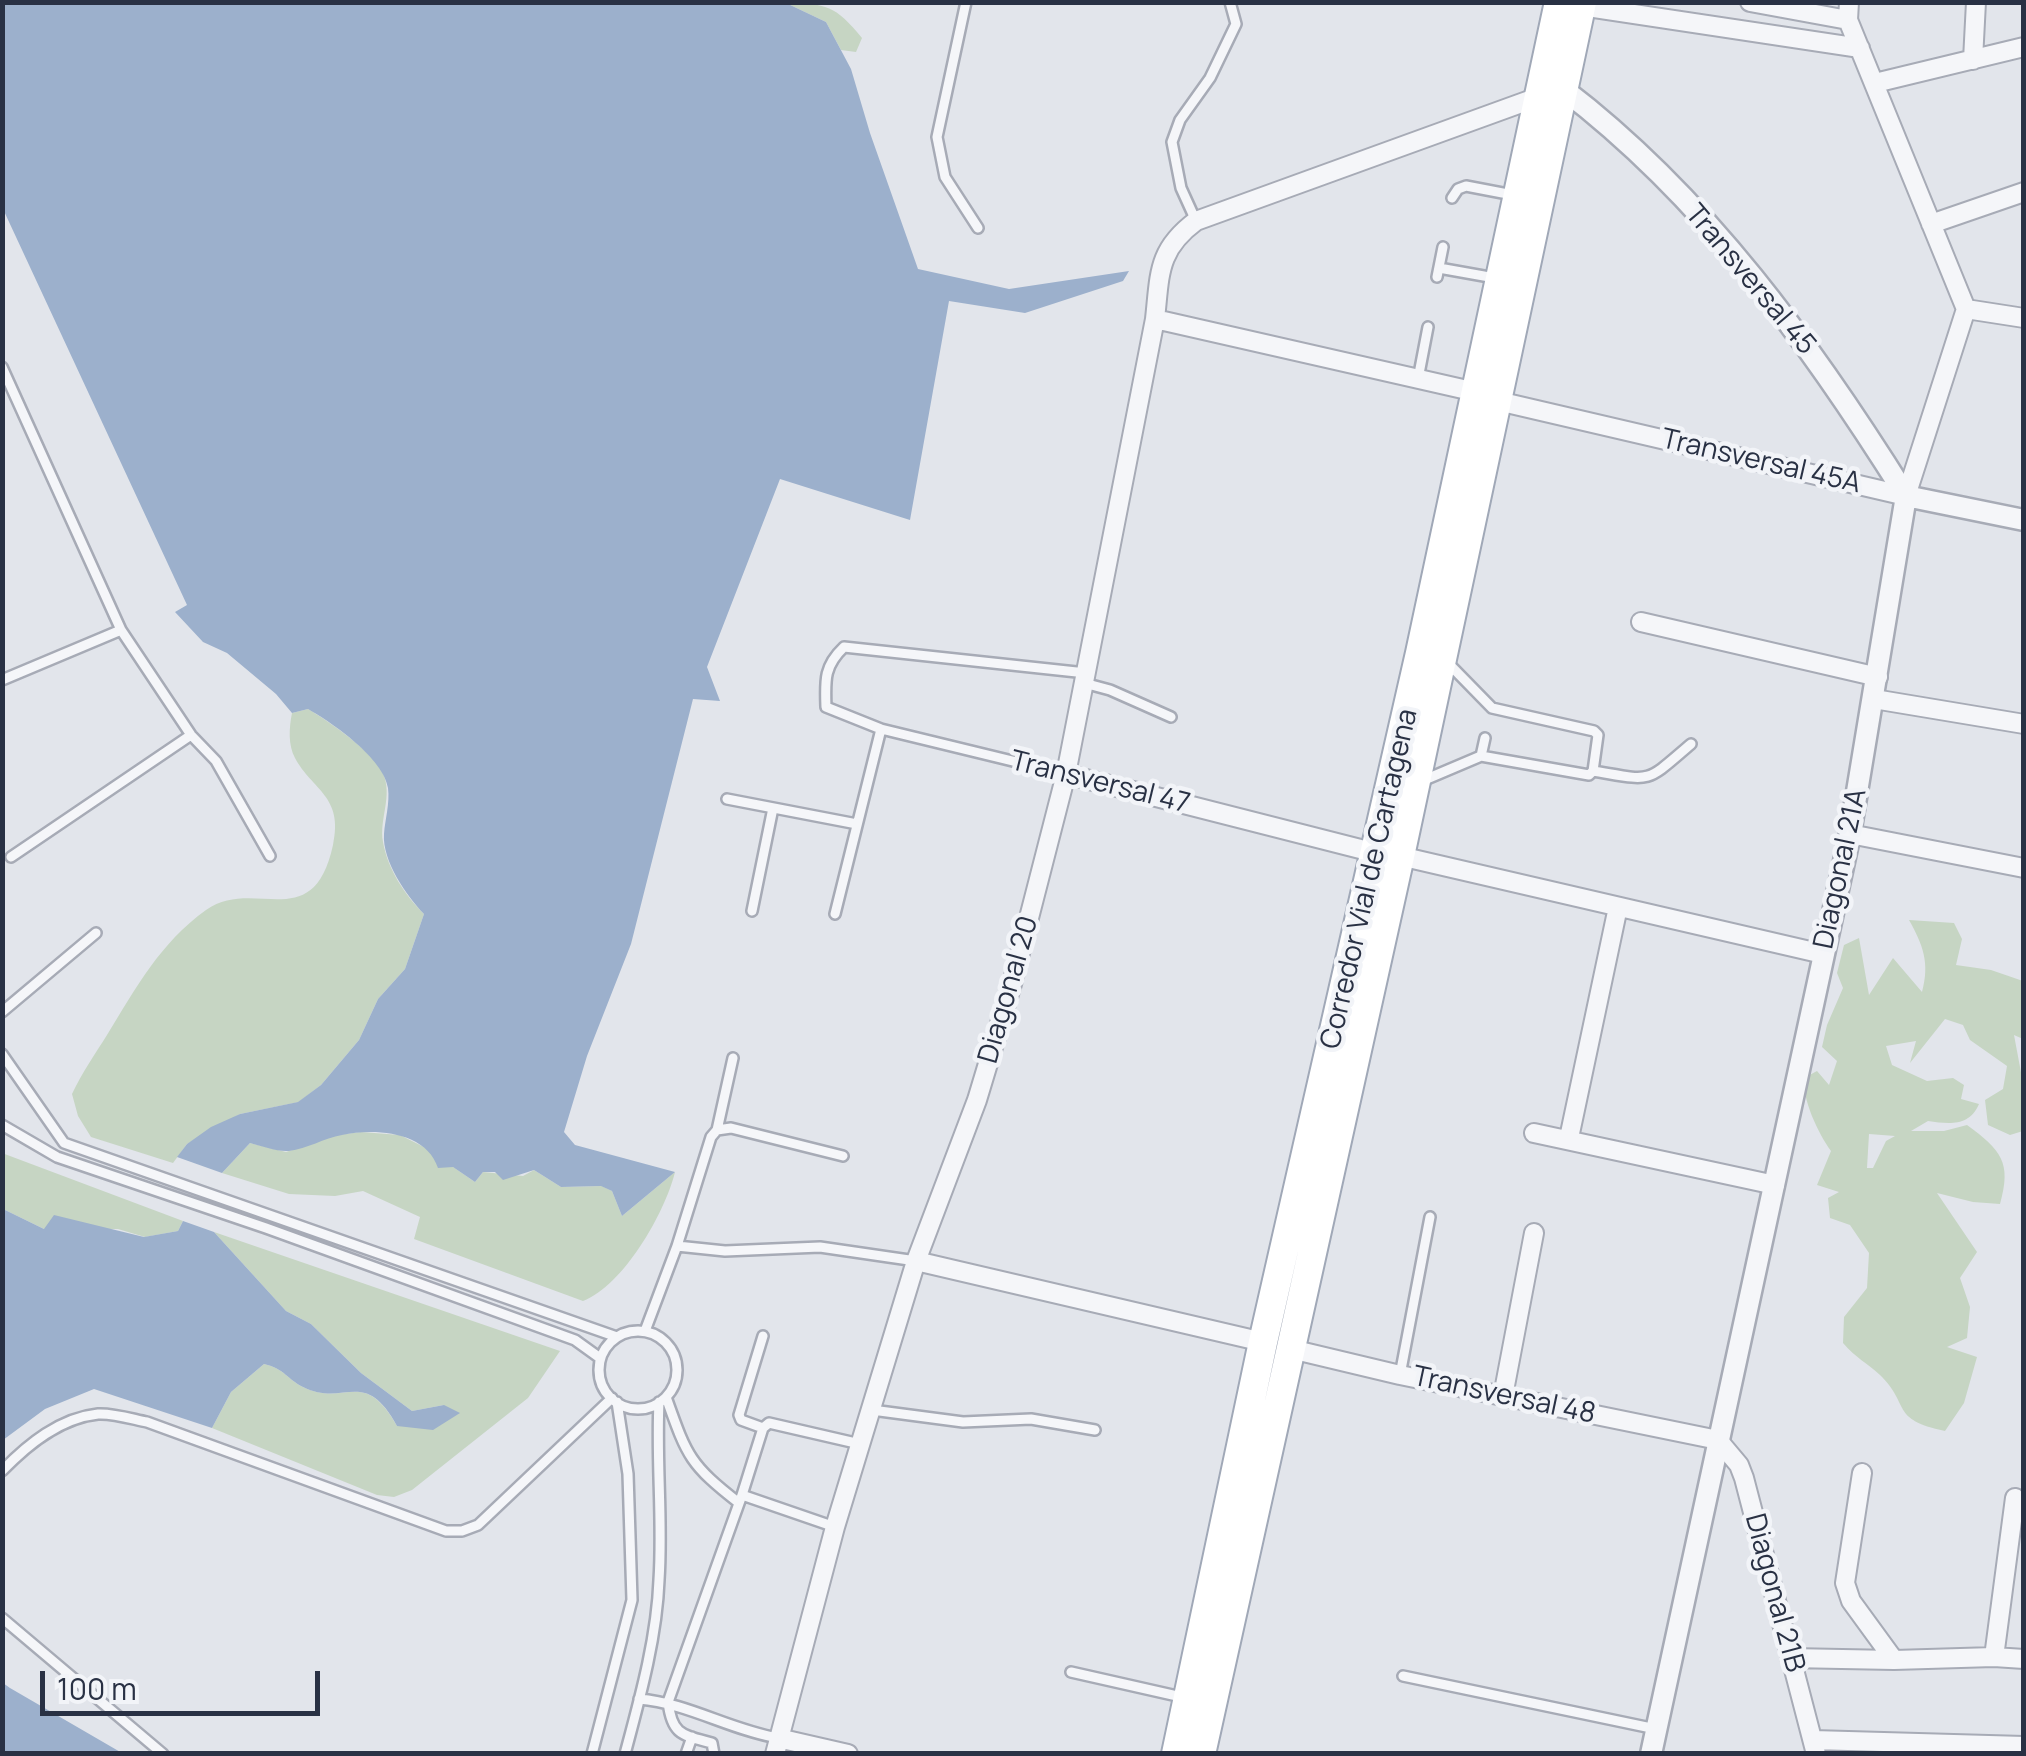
<!DOCTYPE html>
<style>
body{margin:0}
#map{position:relative;width:2026px;height:1756px;overflow:hidden;background:#e2e5eb;font-family:Manrope,sans-serif}
canvas{display:block}
.frame{position:absolute;inset:0;border:5px solid #293144;pointer-events:none}
.scale{position:absolute;left:40px;top:1671px;width:280px;height:45px;box-sizing:border-box;border:5px solid #293144;border-top:0;padding-left:12px;font-size:30px;line-height:35px;white-space:nowrap;color:#293144;-webkit-text-stroke:8px #f2f4f8;paint-order:stroke}
</style>
<div id="map">
<canvas width="2026" height="1756"></canvas>
<div class="frame"></div>
<div class="scale">100 m</div>
</div>
<script>
const ctx = document.querySelector('canvas').getContext('2d');
ctx.lineJoin = 'round';
function fillPath(path, color) {
  ctx.fillStyle = color;
  ctx.fill(path, 'evenodd');
}
function trace(path, color, width, dash) {
  ctx.strokeStyle = color;
  ctx.lineWidth = width;
  ctx.lineCap = dash ? 'butt' : 'round';
  ctx.setLineDash(dash || []);
  ctx.stroke(path);
}
function label(font, color, halo, rows, align = 'center') {
  ctx.font = font + ' Manrope,sans-serif';
  ctx.lineWidth = 9;
  ctx.setLineDash([]);
  ctx.textBaseline = 'middle';
  ctx.strokeStyle = halo;
  ctx.fillStyle = color;
  for (const [text, x, y, turn = 0] of rows) {
    ctx.save();
    ctx.translate(x, y);
    ctx.rotate((+turn || 0) * Math.PI / 180);
    ctx.textAlign = isNaN(turn) ? turn : align;
    if (halo) ctx.strokeText(text, 0, 0);
    ctx.fillText(text, 0, 0);
    ctx.restore();
  }
}
fillPath(new Path2D(`
 M786,3C826,3 836,6 862,38L856,52L841,50L826,22Z
 M308,709C327,720 376,754 383,773C393,797 379,818 383,842C388,870 405,895 424,914L405,969L378,999L359,1040L321,1085L299,1102L240,1114L187,1144L173,1163L91,1137L78,1116L72,1094C82,1073 95,1054 107,1035C136,988 160,943 206,910C254,876 313,937 333,845C344,796 312,790 295,758C288,745 289,728 292,713Z
 M1909,920L1954,923L1962,939L1956,965L1991,970L2023,981V1039L2014,1035L2023,1083V1131L2010,1135L1988,1125L1985,1100L2003,1089L2007,1066L1970,1040L1963,1025L1945,1019L1910,1063L1916,1041L1886,1046L1892,1065L1927,1081L1953,1078L1964,1085L1961,1099L1979,1104C1969,1127 1949,1124 1928,1121L1911,1131H1944L1967,1125C2001,1150 2012,1162 2000,1204L1973,1202L1937,1193L1977,1252L1960,1278L1970,1307L1967,1338L1947,1347L1977,1357L1964,1403L1945,1431C1889,1419 1911,1405 1880,1375C1867,1363 1856,1358 1843,1343L1844,1317L1867,1288L1869,1253L1850,1225L1830,1218L1828,1198L1839,1192L1817,1185L1831,1151C1818,1133 1802,1099 1804,1078L1817,1071L1829,1085L1837,1061L1822,1047L1827,1025L1843,988L1837,973L1844,945L1859,938L1869,995L1893,958L1922,992C1930,963 1923,945 1909,920ZM1869,1134L1895,1136L1886,1141L1873,1168H1867Z
 M361,1132L400,1135L424,1147L475,1182L483,1172L523,1176L534,1170L561,1187L602,1186L612,1191L622,1216L675,1172C665,1213 623,1286 583,1301L414,1239L420,1217L363,1191L335,1196L289,1194L222,1173L250,1143L286,1152L337,1135Z
 M2,1153L183,1221L178,1231L145,1237L118,1229H44L3,1209Z
 M214,1232L560,1351L528,1398L412,1490L394,1497L377,1495L212,1428L231,1392L264,1364C285,1369 287,1379 303,1387C346,1408 363,1366 397,1426L444,1405L412,1411L361,1373L311,1324L286,1311Z`), '#c6d5c3');
fillPath(new Path2D(`
 M2,3H786L826,22L851,69L870,133L918,269L1009,289L1129,271L1123,281L1025,313L949,301L910,520L780,479L707,667L720,701L693,699L631,944L587,1056L564,1132L575,1145L675,1172L622,1216L612,1191L601,1186L561,1187L534,1170L503,1180L495,1172H483L475,1182L453,1167L438,1168C426,1131 374,1128 342,1135C324,1138 307,1149 289,1151C277,1152 262,1146 250,1143L222,1173L177,1157L187,1144L211,1127L240,1114L298,1102L321,1085L359,1040L378,999L405,969L424,914C407,896 382,861 384,834C385,820 390,803 388,788C384,759 333,723 308,709L292,713L276,694L227,653L203,642L175,612L187,605L3,209Z
 M3,1209L44,1229L54,1215L144,1237L178,1231L183,1221L214,1232L286,1311L311,1324L361,1373L412,1411L444,1405L460,1413L433,1430L397,1426C364,1366 345,1408 303,1387C287,1379 285,1369 264,1364L231,1392L212,1428L94,1389L45,1409L3,1440Z
 M3,1683L10,1688L122,1753H3Z`), '#9cb0cc');
const service = new Path2D(`
 M966,2L937,137L945,177L978,228
 M1452,198L1458,189L1466,186L1513,195
 M1196,221L1181,188L1172,142L1180,120L1210,78L1236,24L1230,2
 M1439,268L1495,278
 M1437,277L1443,247
 M2,367L121,630L191,735L216,761L270,856
 M1418,379L1428,327
 M2,680L121,630
 M1084,683L1110,690L1171,717
 M1481,756L1485,738
 M1593,771C1654,781 1644,784 1691,744
 M1066,774L881,729L826,707C825,680 824,666 844,647L1086,673
 M1422,781L1481,756L1589,775L1593,771L1598,735L1594,731L1492,708L1448,663
 M727,799L857,824
 M11,857L191,735
 M752,911L773,808
 M835,914L881,729
 M2,1012L96,933
 M2,1054L64,1143L617,1337
 M2,1125L57,1157L266,1228L575,1340L600,1358
 M717,1130L733,1058
 M677,1246L725,1251L820,1247L916,1261
 M645,1331L677,1246L711,1137L717,1130L731,1128L843,1156
 M599 1370a39 39 0 1 1 78 0a39 39 0 1 1-78 0Z
 M1400,1375L1430,1217
 M666,1397C687,1456 689,1464 739,1503
 M872,1410L963,1422L1031,1419L1095,1430
 M763,1428L741,1420L739,1415L763,1336
 M2,1471C28,1444 60,1418 98,1414C113,1413 132,1419 147,1422L446,1531H462L478,1525L612,1398
 M742,1495L763,1428L769,1423L860,1444
 M2,1618L163,1754
 M1071,1672L1186,1698
 M1403,1676L1656,1729
 M639,1699C688,1703 730,1730 778,1738
 M592,1754L632,1600L628,1474L617,1402
 M625,1754C640,1698 657,1637 659,1580C663,1521 656,1461 659,1402
 M686,1754L692,1737
 M714,1754L712,1743C682,1735 672,1735 668,1702L742,1495L835,1527`);
const minor = new Path2D(`
 M1750,2L1848,20
 M1581,6L1860,48
 M1973,60L1976,2
 M1875,83L2024,47
 M1931,224L2024,192
 M1966,309L2024,318
 M1155,319L1476,392
 M1498,401L1906,496L1966,309L1848,20L1849,2
 M1641,622L1878,677
 M1874,699L2024,724
 M1066,774L1376,853
 M1850,834L2024,868
 M1400,856L1823,954
 M1534,1133L1775,1185
 M1569,1138L1618,907
 M916,1261L1263,1342
 M1291,1349L1400,1375L1718,1440L1739,1465L1744,1478L1816,1754
 M1503,1396L1534,1233
 M1862,1473L1845,1583L1851,1601L1894,1660
 M1994,1657L2015,1498
 M1790,1658L1894,1660L1994,1657L2024,1659
 M778,1738L848,1754
 M1813,1740L2024,1746
 M775,1754L835,1527L916,1261L977,1100L1012,984L1066,774L1155,319C1160,274 1157,250 1196,221L1538,97`);
const tertiary = new Path2D(`
 M1563,89C1706,198 1812,346 1906,496
 M1906,496L2024,520
 M1651,1754L1850,834L1906,496`);
const primary = new Path2D(`
 M1176,1754L1263,1342L1420,653L1559,2
 M1201,1754L1400,856L1582,2`);
trace(service, '#a7abb6', 14);
trace(minor, '#a7abb6', 22);
trace(tertiary, '#a7abb6', 25);
trace(primary, '#a0a8b7', 32);
trace(service, '#f5f6f9', 9);
trace(minor, '#f5f6f9', 18);
trace(tertiary, '#f5f6f9', 20);
trace(primary, '#fff', 28);
label('28px', '#293144', '#f2f4f8', [
 ["Transversal 45",1750,280,50],
 ["Transversal 45A",1761,462,13],
 ["Transversal 47",1100,783,14],
 ["Diagonal 21A",1841,869,-78],
 ["Corredor Vial de Cartagena",1370,879,-77],
 ["Diagonal 20",1009,990,-74],
 ["Transversal 48",1504,1396,12],
 ["Diagonal 21B",1774,1593,75]
]);
</script>
